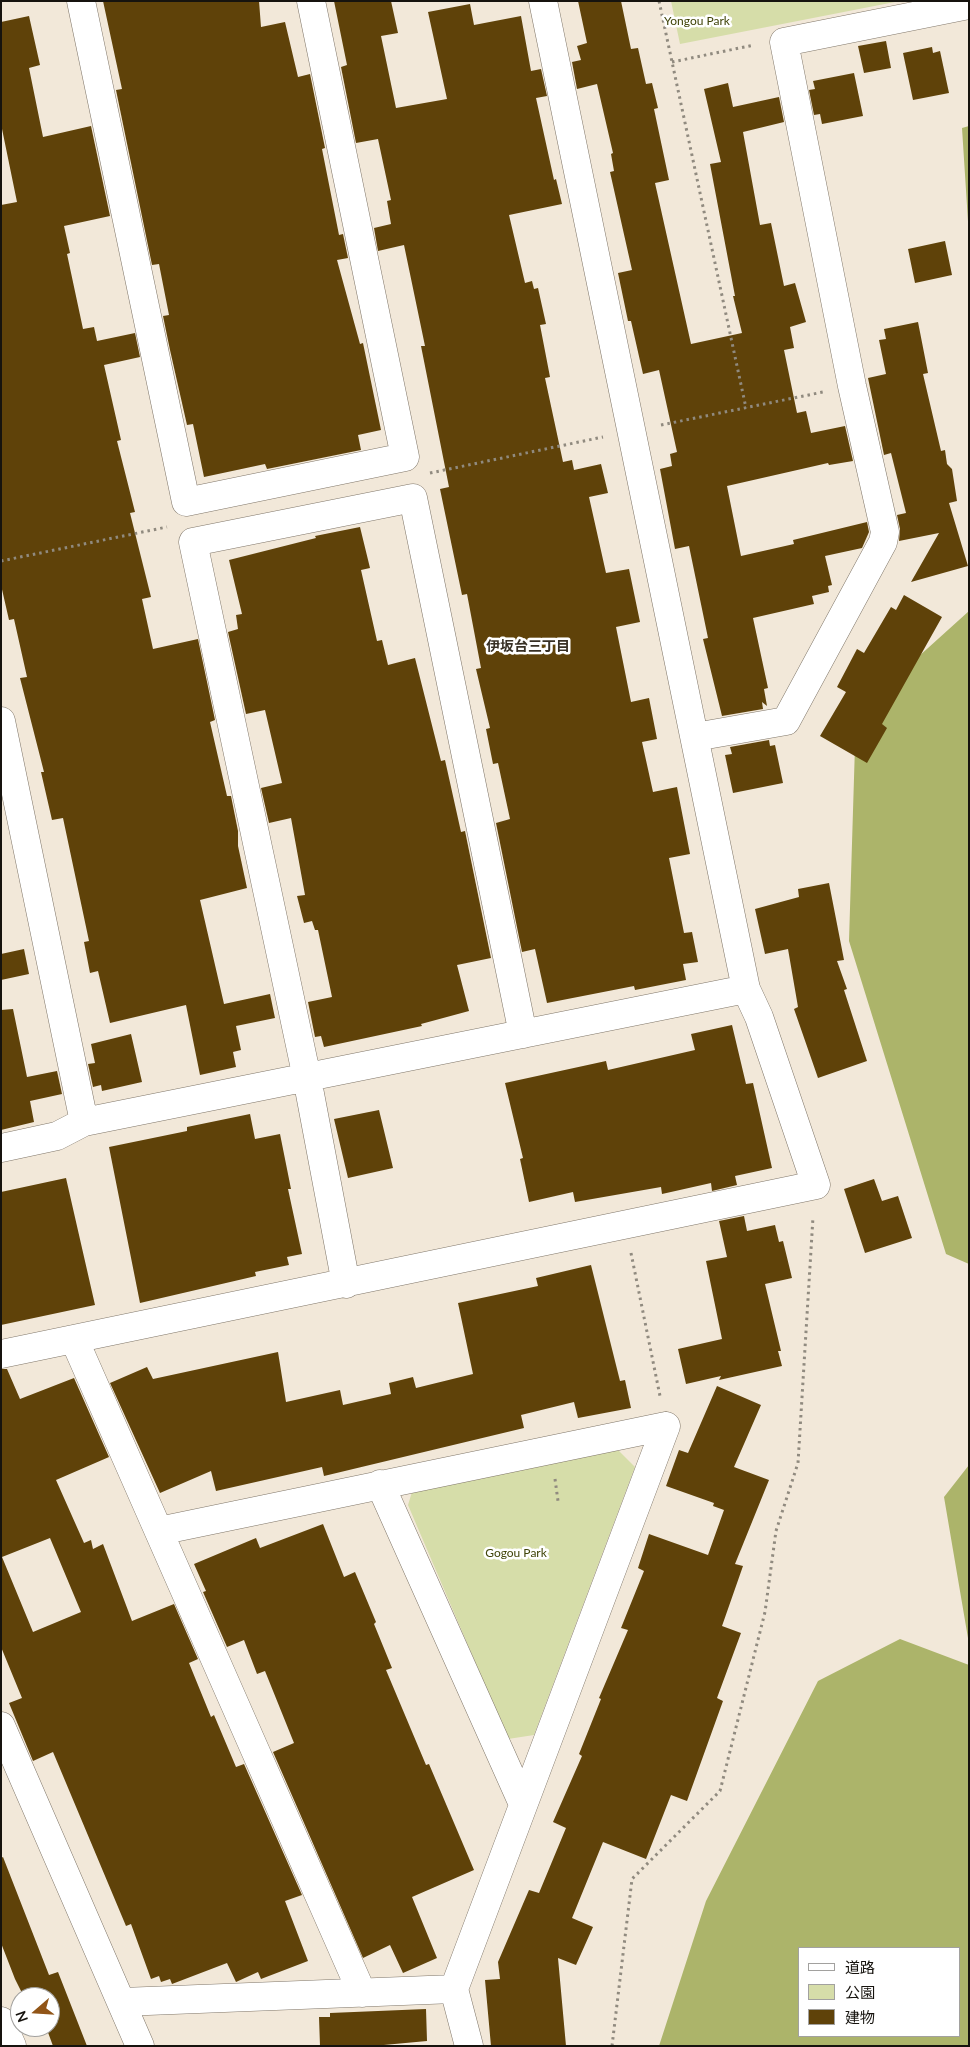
<!DOCTYPE html>
<meta charset="utf-8">
<style>
body{margin:0}
#map{position:relative;width:970px;height:2047px;overflow:hidden;background:#f2e8d9;font-family:Lato,"Noto Sans JP",sans-serif}
canvas{display:block}
.frame{position:absolute;inset:0;border:2px solid #16130e;pointer-events:none}
.legend{position:absolute;left:798px;top:1947px;width:162px;height:90px;box-sizing:border-box;background:#fff;border:1px solid #a2a19f;margin:0;padding:6px 9px;list-style:none;font-size:15px;color:#16130e}
.legend li{display:flex;align-items:center;gap:10px;height:25px}
.legend b{width:25px;border:1px solid #a2a19f}
.north{position:absolute;left:10px;top:1987px;width:50px;height:50px;box-sizing:border-box;background:#fff;border:1px solid #a2a19f;border-radius:50%;rotate:251deg;font-size:14px;font-weight:700;line-height:20px;text-align:center;color:#16130e}
.north::after{content:'';display:block;margin:auto;width:18px;height:22px;background:#915517;clip-path:polygon(50% 0,100% 100%,50% 72%,0 100%)}
</style>
<div id="map">
<canvas width="970" height="2047"></canvas>
<div class="frame"></div>
<ul class="legend">
<li><b style="height:6px;background:#fff"></b>道路</li>
<li><b style="height:14px;background:#d6dda9"></b>公園</li>
<li><b style="height:14px;background:#5f4209"></b>建物</li>
</ul>
<div class="north">N</div>
</div>
<script>
const ctx = document.querySelector('canvas').getContext('2d');
ctx.lineJoin = 'round';
function fillPath(path, color) {
  ctx.fillStyle = color;
  ctx.fill(path, 'evenodd');
}
function trace(path, color, width, dash) {
  ctx.strokeStyle = color;
  ctx.lineWidth = width;
  ctx.lineCap = dash ? 'butt' : 'round';
  ctx.setLineDash(dash || []);
  ctx.stroke(path);
}
function label(font, color, halo, rows, align = 'center') {
  ctx.font = font + ' Lato,"Noto Sans JP",sans-serif';
  ctx.lineWidth = 5;
  ctx.setLineDash([]);
  ctx.textBaseline = 'middle';
  ctx.strokeStyle = halo;
  ctx.fillStyle = color;
  for (const [text, x, y, turn = 0] of rows) {
    ctx.save();
    ctx.translate(x, y);
    ctx.rotate((+turn || 0) * Math.PI / 180);
    ctx.textAlign = isNaN(turn) ? turn : align;
    if (halo) ctx.strokeText(text, 0, 0);
    ctx.fillText(text, 0, 0);
    ctx.restore();
  }
}
fillPath(new Path2D(`
 M671,1H900L680,44Z
 M618,1450L635,1467L534,1735L508,1739L408,1505L412,1492Z`), '#d6dda9');
fillPath(new Path2D(`
 M969,126V237L962,128Z
 M969,611V1264L946,1254L849,941L856,713Z
 M969,1465V1644L944,1497Z
 M900,1639L969,1665V2046H659L706,1901L818,1681ZM799,1948H959V2036H799Z`), '#acb46a');
fillPath(new Path2D(`
 M103,1H259L261,27L285,22L298,77L310,74L325,148L322,149L339,235L343,234L348,258L337,260L360,344L363,343L381,430L358,435L361,450L267,469L265,464L204,477L193,424L187,425L170,350L163,316L169,315L159,264L152,265L116,90L122,89Z
 M334,1H391L398,33L381,36L396,108L447,99L428,12L470,4L474,25L521,16L531,71L541,69L547,96L536,98L554,180L556,179L562,204L509,215L525,283L532,281L534,289L538,288L546,324L540,325L550,377L545,378L563,462L572,460L574,470L601,464L608,493L589,497L606,573L629,569L640,622L616,627L631,702L649,698L657,739L642,742L653,792L677,787L690,854L669,858L684,933L692,932L698,962L683,964L686,980L635,990L634,986L547,1003L535,949L522,952L496,823L510,819L498,763L493,764L486,729L490,728L476,669L481,668L467,594L462,595L440,489L449,487L421,346H425L404,245L378,251L374,228L391,224L387,201L391,200L378,139L356,143L341,67L347,65Z
 M578,1H621L631,49L638,48L646,84L652,83L658,108L654,109L669,180L655,183L691,344L742,333L733,296H735L710,164L721,162L704,89L728,83L733,107L779,97L784,122L743,132L760,225L771,223L784,286L795,283L806,322L790,327L794,348L784,350L797,413L806,411L811,433L845,426L853,461L829,465L828,463L727,486L741,556L794,544L793,540L867,522L869,532L862,548L825,556L832,585L828,586L829,592L812,596L814,604L753,618L768,688L764,689L767,706L762,702L763,709L722,716L703,639L708,638L689,546L675,549L660,469L672,466L670,454L677,452L659,370L643,374L631,321H628L618,273L632,270L610,172L614,171L611,154L613,153L597,84L577,89L572,62L581,60L577,46L587,43Z
 M29,16L40,65L29,68L43,137L91,126L110,216L64,226L70,253L67,254L83,329L94,327L97,341L135,333L140,357L104,365L121,440L117,441L135,512L130,513L151,597L142,599L153,649L198,639L215,720L210,722L227,796H231L238,831V846L247,888L200,900L224,1004L270,994L275,1018L236,1026L241,1050L233,1052L236,1067L200,1075L186,1005L110,1023L98,971L90,973L84,942L89,941L63,818L52,820L41,772H44L20,678L27,677L14,619L9,620L1,585V205L17,202L1,124V22Z
 M886,41L891,68L864,73L858,46Z
 M932,47L933,53L940,51L949,93L913,100L903,53Z
 M854,73L863,116L822,124L820,114L814,115L809,90L815,89L813,81Z
 M945,241L952,275L915,283L908,249Z
 M918,322L928,373L923,374L941,451L945,450L947,464L952,469L957,501L949,503L968,566L911,582L939,533L899,541L900,529L897,515L906,513L891,453L884,455L868,378L886,374L879,340L886,339L884,329Z
 M360,527L370,568L361,570L377,641L382,640L388,665L415,658L441,761L445,760L461,832L465,831L491,958L457,965L469,1011L421,1024L422,1026L324,1047L321,1036L315,1037L308,1002L332,997L318,930H315L312,921L304,923L297,896L305,895L291,818L269,823L261,788L282,783L265,710L246,714L228,632L238,629L236,615L242,614L229,560L316,538L315,536Z
 M904,595L942,617L882,724L887,728L867,763L820,736L846,692L837,687L857,649L864,653L891,607L896,610Z
 M769,740L770,746L775,745L783,783L733,793L725,755L732,754L730,747Z
 M829,883L844,960L837,961L847,989L844,990L867,1061L818,1078L794,1009L798,1007L788,949L765,954L755,909L799,897L798,889Z
 M24,949L29,974L1,980V954Z
 M13,1009L27,1077L57,1071L62,1094L30,1101L34,1122L1,1130V1010Z
 M732,1025L746,1084L753,1083L772,1168L735,1176L737,1185L712,1191L711,1183L662,1194L661,1187L575,1202L573,1192L529,1202L520,1159L523,1158L505,1083L606,1061L608,1070L695,1050L691,1034Z
 M131,1034L142,1082L102,1091L101,1085L93,1087L88,1064L95,1063L91,1044Z
 M379,1110L393,1168L348,1178L334,1119Z
 M250,1114L255,1139L280,1134L291,1189H288L302,1254L287,1257L289,1265L255,1272L256,1276L140,1303L109,1147L187,1131V1127Z
 M66,1178L95,1305L1,1325V1192Z
 M874,1179L882,1201L898,1196L912,1238L865,1253L844,1189Z
 M744,1216L747,1231L775,1225L779,1242L783,1241L792,1278L765,1284L781,1351H778L782,1366L719,1380L721,1376L686,1384L678,1349L722,1339L706,1261L727,1257L719,1221Z
 M591,1265L620,1381L625,1380L631,1408L578,1418L574,1402L521,1415L524,1428L324,1476L322,1467L216,1491L211,1471L160,1493L110,1383L147,1367L153,1379L278,1352L286,1402L340,1390L343,1405L391,1394L389,1383L413,1377L416,1388L473,1374L458,1303L538,1286L536,1278Z
 M1,1369H7L20,1399L74,1378L109,1457L56,1480L84,1543L91,1540L93,1549L103,1544L132,1621L174,1604L198,1659L189,1663L211,1717L214,1715L236,1767L244,1764L302,1895L285,1901L308,1961L261,1979L258,1972L236,1982L227,1963L172,1984L170,1979L161,1982L159,1976L151,1979L131,1924L126,1926L53,1752L33,1761L9,1703L22,1698L1,1647ZM50,1538L81,1612L33,1632L2,1557Z
 M717,1386L761,1405L734,1467L769,1480L735,1564L743,1566L722,1626L741,1633L717,1698L723,1701L687,1801L671,1795L646,1859L603,1842L572,1918L593,1927L576,1965L558,1958L566,2046H491L485,1980L500,1979L498,1962L529,1890L539,1893L566,1828L553,1822L582,1756L579,1754L601,1699L599,1698L628,1630L621,1628L644,1571L638,1568L649,1534L708,1555L724,1510L713,1506L714,1503L666,1486L679,1450L688,1453Z
 M323,1524L344,1577L355,1572L376,1622L374,1624L392,1668L386,1670L426,1765L429,1764L474,1870L412,1897L437,1958L403,1973L390,1945L363,1958L273,1752L294,1743L265,1671L257,1674L244,1640L227,1647L203,1592L206,1591L194,1564L256,1538L260,1548Z
 M3,1857L49,1975L58,1972L87,2046H53L46,2027H50V1997H24L15,1979L1,1943V1858Z
 M426,2009L427,2041L373,2046H320L319,2017H330V2013Z`), '#5f4209');
const minor = new Path2D(`
 M81,1L186,502L405,457L311,1
 M1,721L84,1122
 M695,737L786,721L883,542L885,532L852,386L784,42L969,5
 M1,1148L57,1136L84,1122L746,989
 M346,1284L307,1078L193,542L413,498L523,1034
 M74,1339L362,1993
 M1,1354L816,1185L759,1017L746,989L543,1
 M380,1484L523,1804
 M159,1531L666,1426
 M1,1726L140,2046
 M454,1989L469,2046
 M122,2002L454,1989L666,1426
 M1,2021L12,2046`);
trace(minor, '#80776a', 29);
trace(new Path2D(`
 M659,1L746,408
 M672,62L754,45
 M661,425L823,392
 M430,473L603,437
 M1,561L167,527
 M631,1253L660,1396
 M555,1479L558,1501
 M612,2046L632,1879L720,1791L765,1612L776,1531L798,1463L813,1217`), '#908a7f', 3, [2.5, 4]);
trace(minor, '#fff', 28);
label('12px', '#404409', '#fff', [
 ["Yongou Park",697,21],
 ["Gogou Park",516,1553]
]);
label('bold 14px', '#383025', '#fff', [
 ["伊坂台三丁目",528,646]
]);
</script>
